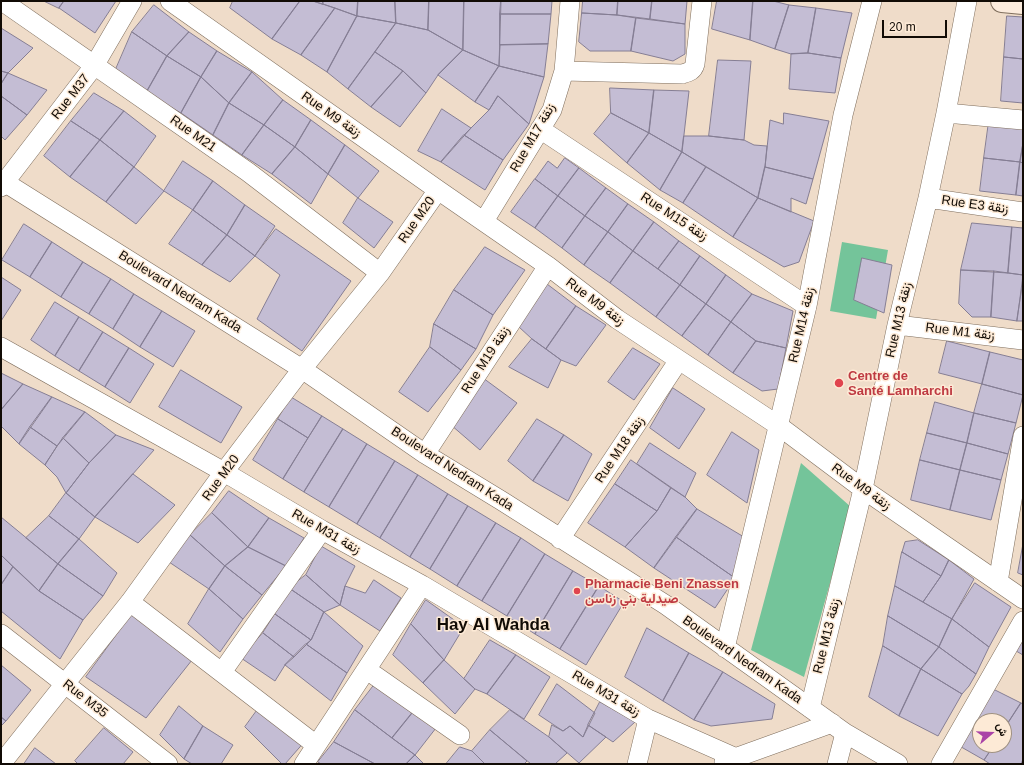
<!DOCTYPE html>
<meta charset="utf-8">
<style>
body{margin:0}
#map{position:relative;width:1024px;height:765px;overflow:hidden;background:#efdcc9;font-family:Arial,Vazirmatn,sans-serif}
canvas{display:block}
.frame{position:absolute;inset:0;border:2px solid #110b05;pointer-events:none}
.north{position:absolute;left:972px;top:713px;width:40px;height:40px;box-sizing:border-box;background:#fdead6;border:1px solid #9f9182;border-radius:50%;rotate:71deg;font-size:11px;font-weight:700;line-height:16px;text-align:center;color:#110b05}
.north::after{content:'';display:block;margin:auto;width:14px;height:18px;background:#aa43a7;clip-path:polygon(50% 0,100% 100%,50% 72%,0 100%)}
.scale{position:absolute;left:882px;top:20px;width:65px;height:18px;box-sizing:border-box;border:2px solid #110b05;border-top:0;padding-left:5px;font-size:12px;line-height:14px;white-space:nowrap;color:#110b05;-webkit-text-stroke:3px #fdead6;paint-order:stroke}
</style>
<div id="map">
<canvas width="1024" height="765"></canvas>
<div class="frame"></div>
<div class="north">ش</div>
<div class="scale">20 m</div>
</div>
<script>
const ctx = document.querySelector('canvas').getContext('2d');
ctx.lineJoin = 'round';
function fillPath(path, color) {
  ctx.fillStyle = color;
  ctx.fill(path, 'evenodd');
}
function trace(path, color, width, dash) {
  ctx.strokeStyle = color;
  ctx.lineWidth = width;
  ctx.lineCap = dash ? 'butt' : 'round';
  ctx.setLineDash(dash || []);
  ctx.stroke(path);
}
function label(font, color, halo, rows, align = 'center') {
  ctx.font = font + ' Arial,Vazirmatn,sans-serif';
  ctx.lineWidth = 3;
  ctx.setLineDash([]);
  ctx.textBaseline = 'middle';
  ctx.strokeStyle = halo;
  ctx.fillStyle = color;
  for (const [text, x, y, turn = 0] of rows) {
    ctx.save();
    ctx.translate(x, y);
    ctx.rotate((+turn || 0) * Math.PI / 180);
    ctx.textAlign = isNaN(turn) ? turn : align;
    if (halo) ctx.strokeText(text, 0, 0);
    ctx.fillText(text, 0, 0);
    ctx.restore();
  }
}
fillPath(new Path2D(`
 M842,242L888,250L876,319L830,311Z
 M801,463L851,507L804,677L751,650Z`), '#74c49a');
const building = new Path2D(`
 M44,1H64L59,8Z
 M64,1H116L95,33L59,8Z
 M233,1H300L272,39L230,8Z
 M300,1H313L335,8L301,55L272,39Z
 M313,1H323V4Z
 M323,1H358L357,16L323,4Z
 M358,1H395L396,23L357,16Z
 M395,1H429L428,30L396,23Z
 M429,1H464L463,50L428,30Z
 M464,1H501L499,66L463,50Z
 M501,1H552L551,14H500Z
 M583,1H618L617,15L582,13Z
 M618,1H652L650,19L617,15Z
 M652,1H687L685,24L650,19Z
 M717,1H753L750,40L712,29Z
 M753,1H773L789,5L775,49L750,40Z
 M154,5L189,32L167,56L132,32Z
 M789,5L816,8L808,53L791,54L775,49Z
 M335,8L357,16L327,72L301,55Z
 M816,8L852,13L841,58L808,53Z
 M582,13L617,15L636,18L631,51H590L579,42Z
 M500,14H551L548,44L500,45Z
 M357,16L396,23L348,89L327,72Z
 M1007,16L1023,17V59L1004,57Z
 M636,18L685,24V54L673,61L631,51Z
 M396,23L428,30L463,50L438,75L426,93L403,71L375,52Z
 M1,28L33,48L8,73L1,71Z
 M132,32L167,56L146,93L116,69Z
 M189,32L217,51L201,77L167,56Z
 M548,44L544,77L499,66L500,45Z
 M463,50L499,66L475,102L438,75Z
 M217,51L252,72L229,103L201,77Z
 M375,52L403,71L371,107L348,89Z
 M808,53L841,58L835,93L789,89L791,54Z
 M167,56L201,77L181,113L146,93Z
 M1004,57L1023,59V103L1001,101Z
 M718,60L751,61L744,140L709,136Z
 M499,66L544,77L529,124L498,96L489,110L475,102Z
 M1,71L8,73L1,84Z
 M403,71L426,93L400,127L371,107Z
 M252,72L283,100L264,125L229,103Z
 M8,73L47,90L27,115L1,96V84Z
 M201,77L229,103L213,135L181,113Z
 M610,88L654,90L649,133L611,113Z
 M654,90L689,91L682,152L649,133Z
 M94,93L124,111L100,140L71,121Z
 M1,96L27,115L5,140L1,136Z
 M498,96L529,124L503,160L464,135L489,110Z
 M283,100L311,120L295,147L264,125Z
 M229,103L264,125L242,155L213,135Z
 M442,109L471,128L441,162L418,151Z
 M124,111L156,136L134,167L100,140Z
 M611,113L649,133L627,163L594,134Z
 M784,113L829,121L813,179L765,167L770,120L783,124Z
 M311,120L345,145L328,174L295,147Z
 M71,121L100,140L70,177L44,156Z
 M989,121L1023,125V143L1020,162L984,158Z
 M264,125L295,147L272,174L242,155Z
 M649,133L682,152L660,190L627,163Z
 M464,135L503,160L485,190L441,162Z
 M684,136H709L744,140L754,145L767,146L765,167L758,198L682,152Z
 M100,140L134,167L106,202L70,177Z
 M1023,143V163L1020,162Z
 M345,145L379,171L358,198L328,174Z
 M295,147L328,174L311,204L272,174Z
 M682,152L706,167L683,203L660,190Z
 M565,158L579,168L558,196L535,179L548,161L557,168Z
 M984,158L1020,162L1016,195L980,191Z
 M183,161L213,181L193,210L164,191Z
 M1020,162L1023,163V196L1016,195Z
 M134,167L164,191L136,224L106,202Z
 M706,167L758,198L733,237L683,203Z
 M765,167L813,179L806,204L791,198V212L758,198Z
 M579,168L606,188L585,216L558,196Z
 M535,179L558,196L535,228L511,212Z
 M213,181L245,205L227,235L193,210Z
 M606,188L628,204L608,232L585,216Z
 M558,196L585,216L562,248L535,228Z
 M358,198L393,222L374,248L343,223Z
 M758,198L814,221L799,262L784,267L733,237Z
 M628,204L654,222L633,251L608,232Z
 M245,205L275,226L255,256L227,235Z
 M193,210L227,235L202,265L169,244Z
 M585,216L608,232L584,265L562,248Z
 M654,222L679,241L658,269L633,251Z
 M972,223L1012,227L1008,273L961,270Z
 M24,224L52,242L30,277L2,260Z
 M1012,227L1023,228V275L1008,273Z
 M276,229L351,281L302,351L257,319L280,275L255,256Z
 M608,232L633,251L610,283L584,265Z
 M227,235L255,256L230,282L202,265Z
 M679,241L700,256L680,285L658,269Z
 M52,242L83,262L61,297L30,277Z
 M485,247L525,270L493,315L454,290Z
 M633,251L680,285L656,317L610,283Z
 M700,256L726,275L706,304L680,285Z
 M862,258L892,265L884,313L854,300Z
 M83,262L111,279L89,314L61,297Z
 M961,270L994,271L991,317H972L959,304Z
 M994,271L1023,275L1017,321L991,317Z
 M726,275L752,294L731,322L706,304Z
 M1,277L21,290L1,321Z
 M111,279L134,294L113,329L89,314Z
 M1023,281V321H1017Z
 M547,284L576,306L546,349L532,339L519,327Z
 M680,285L706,304L682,336L656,317Z
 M454,290L493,315L476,349L434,324Z
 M134,294L162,311L140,347L113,329Z
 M752,294L793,311L786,348L756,341L731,322Z
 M55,302L79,317L55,356L31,340Z
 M706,304L731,322L708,355L682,336Z
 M576,306L606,325L576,366L561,360L546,349Z
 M162,311L195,331L173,367L140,347Z
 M79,317L103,332L79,371L55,356Z
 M731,322L756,341L733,373L708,355Z
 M434,324L476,349L461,370L430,347Z
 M103,332L129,348L105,387L79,371Z
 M532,339L561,360L548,388L509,367Z
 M756,341L786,348L778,389L762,391L733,373Z
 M947,341L990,352L982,384L939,373Z
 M430,347L461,370L428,412L399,392Z
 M129,348L154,364L130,403L105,387Z
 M633,348L660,364L634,400L608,382Z
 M990,352L1023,360V395L982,384Z
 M181,370L242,407L221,443L159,407Z
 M1,373L23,384L1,410Z
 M483,378L517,403L480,450L451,425Z
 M23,384L52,397L19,444L1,426V410Z
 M982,384L1023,395L1016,423L974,413Z
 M673,388L705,409L679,449L650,428Z
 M52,397L85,412L57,446L30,427Z
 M291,397L322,416L308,438L278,419Z
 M935,402L974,413L967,443L927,433Z
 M85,412L116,435L89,463L63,438Z
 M974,413L1016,423L1008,454L967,443Z
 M322,416L343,429L304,492L283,479Z
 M278,419L308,438L283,479L253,460Z
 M537,419L564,435L533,481L508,461Z
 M30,427L57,446L45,465L19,444Z
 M343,429L367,444L329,507L304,492Z
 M732,432L759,450L747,503L707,475Z
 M927,433L967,443L960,470L920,460Z
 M116,435L154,450L95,517L66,493L89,463Z
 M564,435L592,454L568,501L533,481Z
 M63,438L89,463L66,493L57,477L45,465Z
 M650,443L696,473L685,497L637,464Z
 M967,443L1008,454L1001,480L960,470Z
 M367,444L395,461L357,524L329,507Z
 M631,460L671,488L657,511L615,484Z
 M920,460L960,470L950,510L911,500Z
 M395,461L418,475L380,538L357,524Z
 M960,470L1001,480L991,520L950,510Z
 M133,474L175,505L138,543L95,517Z
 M418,475L448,494L410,557L380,538Z
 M615,484L657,511L625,547L588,523Z
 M671,488L685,497L697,509L654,568L625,547L657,511Z
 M229,491L269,518L248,547L212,513Z
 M66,493L95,517L79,539L49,516Z
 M448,494L468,506L430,569L410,557Z
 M468,506L496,523L457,586L430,569Z
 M697,509L744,537L735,578L676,537Z
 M212,513L248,547L225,566L190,535Z
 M49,516L79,539L58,564L26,538Z
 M1,517L58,564L39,591L1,555Z
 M269,518L304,538L286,566L248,547Z
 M496,523L521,538L482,601L457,586Z
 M190,535L225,566L209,589L169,562Z
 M676,537L735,578L715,608L654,568Z
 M521,538L545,554L507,616L482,601Z
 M79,539L117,573L103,596L58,564Z
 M918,540L949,560L941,576L902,552L905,542Z
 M1023,544V575L1018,573Z
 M321,546L355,566L345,586L340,605L306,575Z
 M248,547L286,566L262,595L225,566Z
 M902,552L941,576L923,602L895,586Z
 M545,554L573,571L535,634L507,616Z
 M1,555L13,567L1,585Z
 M949,560L974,579L952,619L923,602L941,576Z
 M58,564L103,596L83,620L39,591Z
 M225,566L262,595L243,619L209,589Z
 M13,567L39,591L83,620L60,659L1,611V585Z
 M573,571L599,586L560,649L535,634Z
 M306,575L340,605L324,612L289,588Z
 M374,580L401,598L380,631L340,605L345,586L365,593Z
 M975,583L1011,607L989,647L952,619Z
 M599,586L624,602L586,665L560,649Z
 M895,586L952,619L939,647L888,616Z
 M289,588L324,612L311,640L275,614Z
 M209,589L243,619L220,652L188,624Z
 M426,600L464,627L444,660L411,624Z
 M134,611L192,660L146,718L86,677Z
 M324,612L363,646L347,673L306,644L311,640Z
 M275,614L311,640L294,657L263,633Z
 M888,616L939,647L921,669L883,646Z
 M952,619L989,647L976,674L939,647Z
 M411,624L444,660L423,683L393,655Z
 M647,628L689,653L663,701L625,677Z
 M1023,628V655L1011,648Z
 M263,633L294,657L285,665L275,681L241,658Z
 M490,640L516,655L487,694L475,689L464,679Z
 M306,644L347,673L331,701L285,665Z
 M883,646L921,669L899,716L869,697Z
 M939,647L976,674L969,686L962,694L921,669Z
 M689,653L723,672L694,720L663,701Z
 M516,655L550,677L524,719L487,694Z
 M444,660L475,689L455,714L423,683Z
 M1,665L31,690L6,721L1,717Z
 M921,669L962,694L938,736L899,716Z
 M723,672L775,704L772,719L711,726L694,720Z
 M378,680L413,712L392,738L355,710Z
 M557,684L595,713L583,737L570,726L563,731L539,715Z
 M991,688L1021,703L1004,729V721H980V745H994L984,760L956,744Z
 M600,702L635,722L613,742L588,725Z
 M1021,703L1023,704V759L1021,764H990L984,760L994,745H1004V729Z
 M261,705L306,740L285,764H282L245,727Z
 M179,706L203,726L184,759L160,735Z
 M355,710L392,738L415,755L406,764H375L334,742Z
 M510,710L549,737L567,753L555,764H531L490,730Z
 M413,712L436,728L415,755L392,738Z
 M1,717L6,721L1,726Z
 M552,725L563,731L570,726L583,737L588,725L606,737L579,763L549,737Z
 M203,726L233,745L221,764H192L184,759Z
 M104,728L133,752L123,764H78L75,761Z
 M490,730L527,761L524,764H485L472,751Z
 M334,742L375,764H321L318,762Z
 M460,747L472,751L485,764H446Z
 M35,748L56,764H24Z
 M415,755L424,764H406Z`);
fillPath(building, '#c4bdd4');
trace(building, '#857e94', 1);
const street = new Path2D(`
 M2,1L248,172L380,273
 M170,1L438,190L548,266L617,319L779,426L863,489L1023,599
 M564,71L682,74C689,72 693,71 695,64L702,1
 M946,113L1023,120
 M540,129L807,306
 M1,180L302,369L425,454L502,501L666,605L845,733L898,764
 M1,187L94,66L132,1
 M928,198L1023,212
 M484,221L552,110L564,71L570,1
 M897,325L1023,340
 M1,347L224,472L322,530L422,585L648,719L736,758L734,764
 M425,454L548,266
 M560,539L679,360
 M998,582L1023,436
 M130,602L316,745
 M1,634L168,764
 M725,648L807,306L843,115L872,1
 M367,670L460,735
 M222,672L322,530
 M810,708L863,489L897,325L928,198L946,113L967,1
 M724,762L832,723
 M1,764L130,602L224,472L302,369L380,273L438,190
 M304,764L422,585
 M637,764L648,719
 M837,764L845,733
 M941,764L1023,621`);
const secondary = new Path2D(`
 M1002,1L1023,3`);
trace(street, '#7f6e5d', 20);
trace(secondary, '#7f6e5d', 24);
trace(street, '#fff', 19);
trace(secondary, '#fcecdd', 22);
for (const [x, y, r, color] of [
 [839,383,5,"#e0444e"],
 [577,591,4,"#e0444e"]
]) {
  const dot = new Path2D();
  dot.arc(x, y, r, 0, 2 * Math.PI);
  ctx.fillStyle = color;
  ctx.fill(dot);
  trace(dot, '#fdead6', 1.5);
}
label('13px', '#110b05', '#fdead6', [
 ["Rue M37",71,97,-52],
 ["Rue M9 زنقة",331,115,35],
 ["Rue M21",193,134,35],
 ["Rue M17 زنقة",533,138,-60],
 ["Rue E3 زنقة",975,205,8],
 ["Rue M15 زنقة",674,217,33],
 ["Rue M20",417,220,-55],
 ["Boulevard Nedram Kada",180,292,32],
 ["Rue M9 زنقة",595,302,37],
 ["Rue M13 زنقة",899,320,-77],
 ["Rue M14 زنقة",802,325,-77],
 ["Rue M1 زنقة",960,332,7],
 ["Rue M19 زنقة",486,360,-57],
 ["Rue M18 زنقة",620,450,-56],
 ["Boulevard Nedram Kada",452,469,33],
 ["Rue M20",221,478,-54],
 ["Rue M9 زنقة",861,487,36],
 ["Rue M31 زنقة",326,532,30],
 ["Rue M13 زنقة",827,636,-76],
 ["Boulevard Nedram Kada",742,660,35],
 ["Rue M31 زنقة",606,694,31],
 ["Rue M35",85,699,38]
]);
label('bold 13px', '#be3a42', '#fdead6', [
 ["Centre de",848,376],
 ["Santé Lamharchi",848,391],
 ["Pharmacie Beni Znassen",585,584],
 ["صيدلية بني زناسن",585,599]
], 'left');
label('bold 17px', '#110b05', '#fdead6', [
 ["Hay Al Wahda",493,625]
]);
</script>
